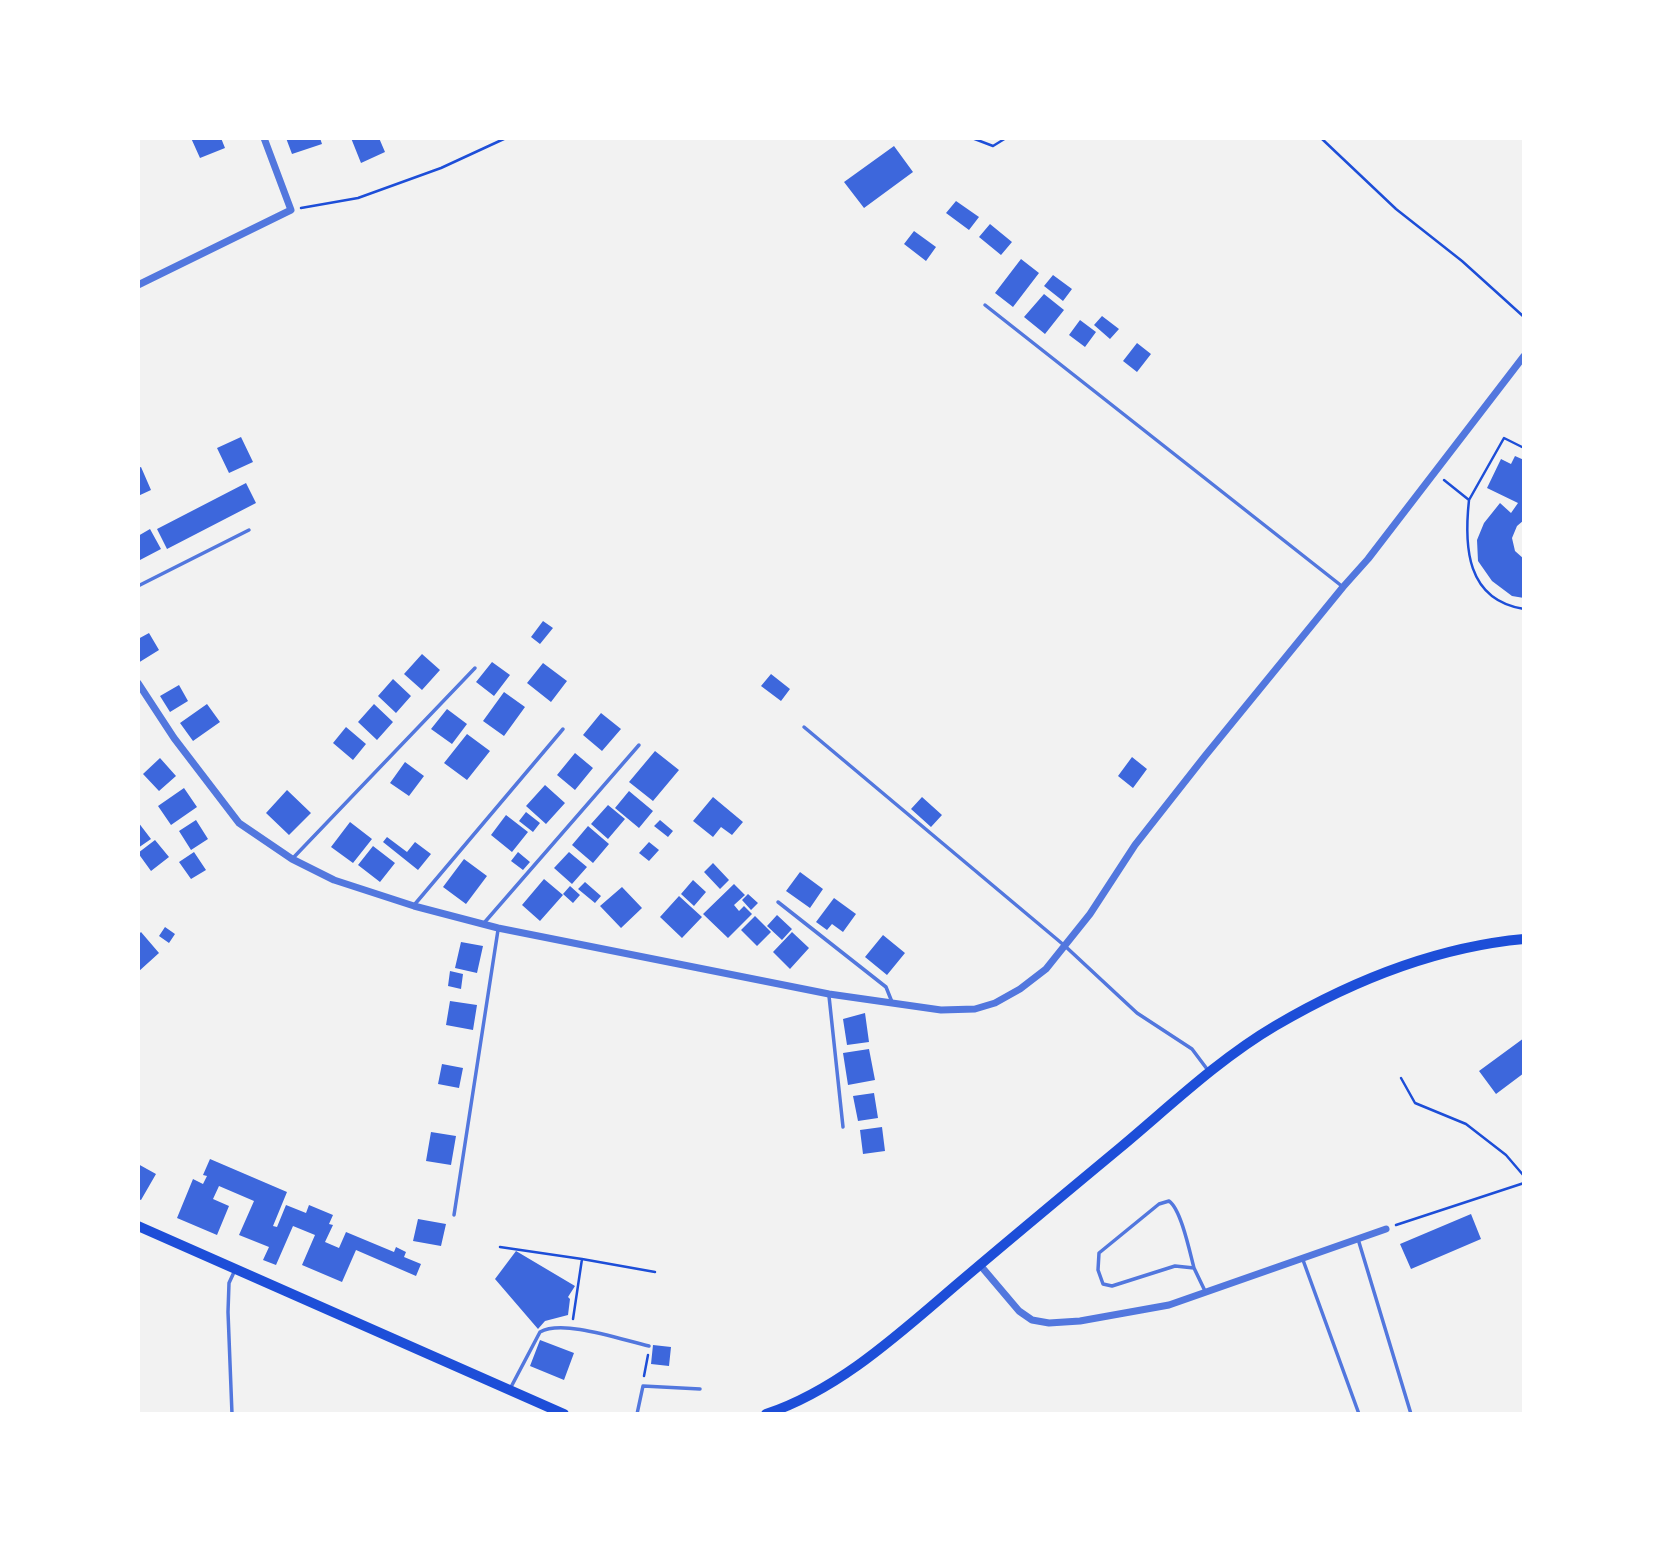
<!DOCTYPE html>
<style>
body{margin:0}
#map{position:relative;width:1662px;height:1552px;overflow:hidden;background:#f2f2f2;font-family:"IBM Plex Serif",serif}
canvas{display:block}
.frame{position:absolute;inset:0;border:140px solid #fff;pointer-events:none}
</style>
<div id="map">
<canvas width="1662" height="1552"></canvas>
<div class="frame"></div>
</div>
<script>
const ctx = document.querySelector('canvas').getContext('2d');
ctx.lineJoin = 'round';
function fillPath(path, color) {
  ctx.fillStyle = color;
  ctx.fill(path, 'evenodd');
}
function trace(path, color, width, dash) {
  ctx.strokeStyle = color;
  ctx.lineWidth = width;
  ctx.lineCap = dash ? 'butt' : 'round';
  ctx.setLineDash(dash || []);
  ctx.stroke(path);
}
fillPath(new Path2D(`
 M191,138H221L225,148L200,158Z
 M286,138H320L322,144L292,154Z
 M351,138H379L385,152L361,163Z
 M894,146L913,172L864,208L844,182Z
 M956,201L979,217L969,230L946,213Z
 M990,224L1012,242L1001,255L979,237Z
 M914,231L936,247L926,261L904,244Z
 M1021,259L1039,273L1013,307L995,293Z
 M1053,275L1072,289L1063,301L1044,286Z
 M1044,294L1064,310L1045,334L1024,317Z
 M1102,316L1119,329L1110,339L1094,325Z
 M1080,320L1096,332L1085,347L1069,335Z
 M1137,343L1151,354L1137,372L1123,361Z
 M241,437L253,462L229,473L217,448Z
 M1515,456L1524,460V520L1517,526L1512,538L1515,551L1524,559V598L1512,596L1492,581L1478,561L1477,540L1484,523L1500,503L1511,513L1518,503L1487,488L1501,459L1511,464Z
 M141,467L151,490L138,496V468Z
 M246,483L256,503L167,549L157,529Z
 M150,529L161,549L140,560L138,536Z
 M543,621L553,628L540,644L531,637Z
 M149,633L159,650L138,663V639Z
 M422,654L440,670L422,690L404,674Z
 M492,662L510,675L494,696L476,682Z
 M543,663L567,681L551,702L527,683Z
 M771,674L790,689L781,701L761,686Z
 M393,679L411,696L396,713L378,696Z
 M179,685L188,701L170,712L160,696Z
 M504,692L525,707L504,736L483,721Z
 M207,704L220,722L193,741L180,723Z
 M374,704L393,722L377,740L358,722Z
 M447,709L467,724L452,744L431,729Z
 M601,713L621,729L602,751L583,735Z
 M346,727L366,744L353,760L333,743Z
 M467,734L490,751L467,780L444,763Z
 M655,751L679,770L653,801L629,782Z
 M575,753L593,768L575,790L557,775Z
 M1132,757L1147,769L1133,788L1118,776Z
 M160,758L176,776L159,791L143,774Z
 M405,762L424,776L409,796L390,783Z
 M545,785L565,803L546,824L526,806Z
 M184,788L197,807L171,825L158,806Z
 M287,790L311,813L289,835L266,813Z
 M629,791L653,811L639,828L615,808Z
 M713,797L743,822L732,835L721,827L713,837L693,821Z
 M922,797L942,815L931,827L911,809Z
 M608,805L625,819L608,839L591,824Z
 M526,812L540,823L533,832L519,821Z
 M506,815L528,832L512,852L491,835Z
 M196,820L208,839L191,850L179,831Z
 M660,820L673,831L668,837L654,826Z
 M138,822L151,839L138,848Z
 M350,822L372,839L353,863L331,847Z
 M588,826L609,844L593,863L572,845Z
 M387,837L407,852L415,842L431,854L418,870L383,842Z
 M155,840L169,857L151,871L138,853Z
 M649,842L659,850L649,861L639,853Z
 M373,846L395,863L380,882L358,865Z
 M194,852L206,870L191,879L179,862Z
 M518,852L530,862L523,870L511,861Z
 M569,852L587,867L572,884L554,868Z
 M464,859L487,876L466,904L443,887Z
 M713,863L729,880L720,889L704,872Z
 M800,872L823,889L810,908L786,891Z
 M544,879L563,895L540,921L522,905Z
 M693,880L706,892L694,906L681,894Z
 M585,882L601,896L595,903L578,889Z
 M734,884L745,895L734,905L739,911L744,906L752,914L728,938L703,914Z
 M570,886L580,895L573,903L563,894Z
 M622,887L642,908L621,928L600,906Z
 M748,894L758,903L751,910L742,900Z
 M679,896L702,917L682,938L660,917Z
 M834,898L856,914L843,932L832,924L827,930L816,922Z
 M777,915L792,929L782,940L767,926Z
 M755,916L771,932L757,946L741,930Z
 M165,927L175,934L169,943L159,936Z
 M141,932L159,953L138,972V935Z
 M792,932L809,948L790,969L773,952Z
 M883,935L905,953L887,975L865,957Z
 M461,942L483,946L477,973L455,968Z
 M450,971L463,974L461,989L448,986Z
 M450,1001L477,1005L473,1030L446,1025Z
 M865,1013L869,1042L847,1045L843,1019Z
 M1524,1038V1073L1496,1094L1479,1071Z
 M869,1049L875,1080L848,1085L843,1053Z
 M442,1064L463,1068L459,1088L438,1084Z
 M874,1093L878,1118L858,1121L853,1096Z
 M882,1127L885,1151L863,1154L860,1130Z
 M431,1132L456,1136L451,1165L426,1161Z
 M210,1159L287,1192L273,1226L277,1227L286,1205L306,1213L309,1205L333,1215L329,1224L333,1225L325,1242L339,1248L346,1232L394,1252L396,1247L406,1252L404,1257L421,1264L416,1276L356,1250L342,1282L302,1265L315,1235L293,1226L276,1265L263,1260L269,1247L239,1235L254,1201L219,1186L213,1199L229,1206L217,1235L177,1218L193,1179L203,1184L207,1176L203,1175Z
 M138,1164L156,1174L141,1200L138,1199Z
 M1471,1214L1481,1239L1411,1269L1400,1244Z
 M418,1219L446,1224L441,1246L413,1241Z
 M516,1251L575,1286L568,1297L570,1299L568,1315L545,1321L538,1329L495,1279Z
 M540,1340L574,1353L564,1380L530,1366Z
 M653,1345L671,1347L669,1366L651,1364Z`), '#3d67dc');
trace(new Path2D(`
 M972,138L993,146L1006,138
 M1321,138L1396,209L1462,261L1524,317
 M301,208L358,198L441,168L506,138
 M1444,480L1469,500L1504,438L1524,448
 M1469,500C1464,546 1466,600 1524,609
 M1401,1078L1415,1103L1466,1124L1506,1155L1524,1176
 M1396,1225L1524,1183
 M500,1247L582,1259
 M573,1319L582,1259L655,1272
 M644,1376L648,1355`), '#1d4ed8', 2.5);
trace(new Path2D(`
 M985,305L1343,587
 M138,586L249,530
 M804,727L1065,946L1137,1013L1192,1049L1207,1069
 M293,858L475,668
 M778,902L886,987L892,1002
 M415,904L563,729
 M484,923L639,745
 M829,996L843,1127
 M454,1215L498,930
 M1358,1239L1411,1414
 M1303,1260L1359,1414
 M1194,1268L1175,1266L1112,1286L1103,1284L1098,1270L1099,1253L1159,1204L1169,1201C1181,1209 1190,1253 1194,1268L1205,1291
 M511,1387L540,1332C563,1319 622,1340 649,1346
 M232,1414L228,1312L229,1283L235,1270
 M637,1414L643,1386L700,1389`), '#5277de', 3.5);
trace(new Path2D(`
 M138,285L291,210L264,138
 M138,683L174,738L239,823L292,859L334,880L414,906L498,928L829,994L941,1010L975,1009L995,1003L1020,989L1046,969L1090,914L1135,845L1205,756L1343,587L1368,559L1524,356
 M980,1265L1019,1311L1032,1320L1049,1323L1080,1321L1169,1305L1386,1229`), '#5277de', 7);
trace(new Path2D(`
 M138,1226L564,1414
 M766,1414C841,1389 903,1330 962,1280C1015,1235 1068,1191 1121,1147C1170,1106 1219,1059 1275,1026C1350,982 1436,947 1524,939`), '#1d4ed8', 10);
</script>
